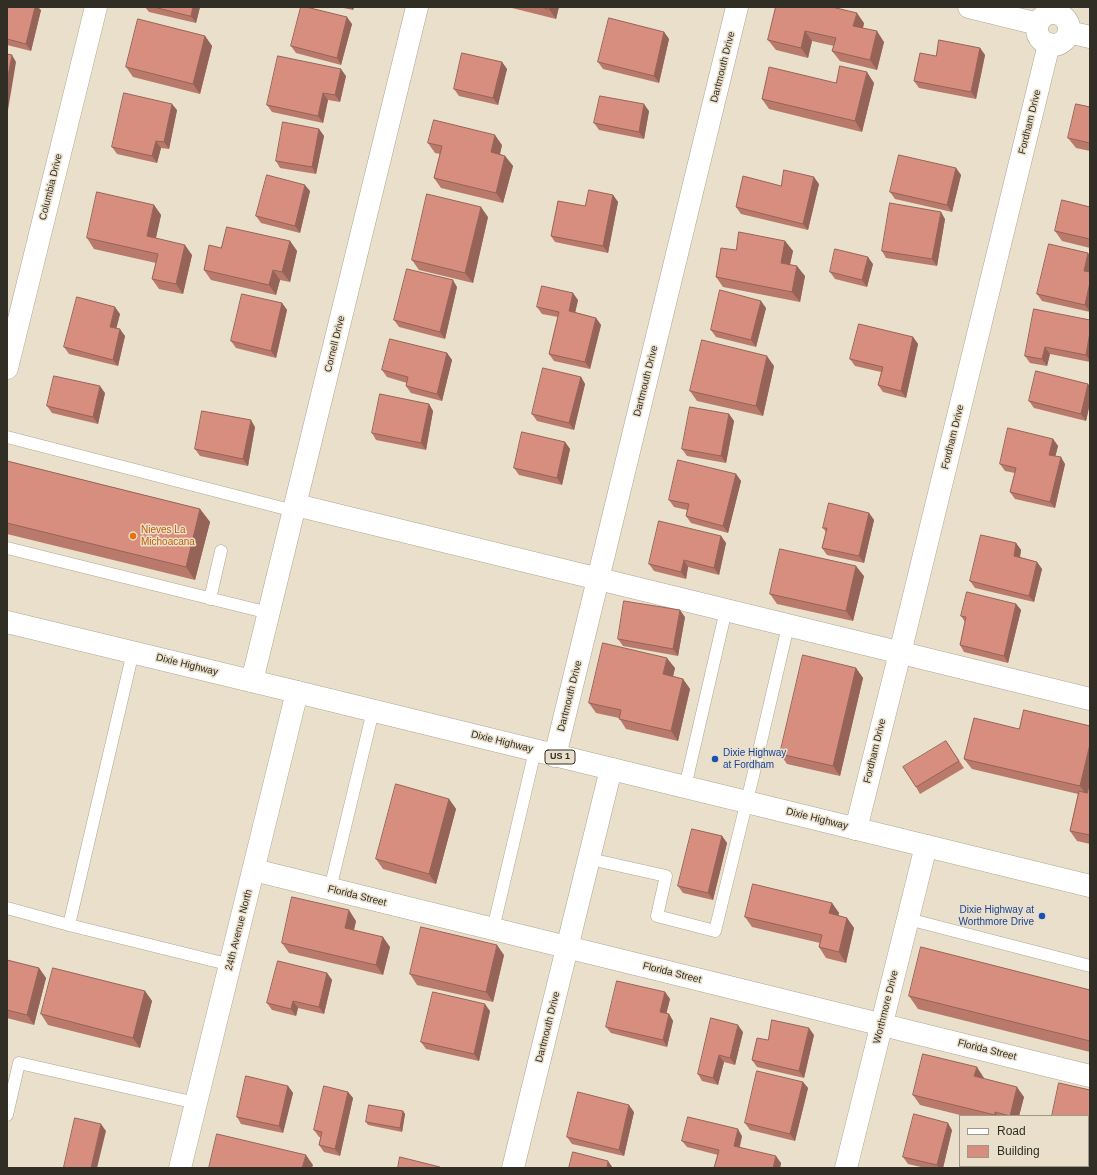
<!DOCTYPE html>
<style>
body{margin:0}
#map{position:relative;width:1097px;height:1175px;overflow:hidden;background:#e9dfcb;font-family:Helvetica,sans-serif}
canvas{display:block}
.frame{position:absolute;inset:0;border:8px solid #312e26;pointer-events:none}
.legend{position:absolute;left:959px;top:1115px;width:130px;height:52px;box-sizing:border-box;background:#e9dfcb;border:1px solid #9f9889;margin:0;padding:5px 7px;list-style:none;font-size:12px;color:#312e26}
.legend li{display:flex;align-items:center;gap:8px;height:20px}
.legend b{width:20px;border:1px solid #9f9889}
</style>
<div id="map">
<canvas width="1097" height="1175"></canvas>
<div class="frame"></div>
<ul class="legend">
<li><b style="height:5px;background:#fff"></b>Road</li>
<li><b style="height:11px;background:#d78e7e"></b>Building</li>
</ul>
</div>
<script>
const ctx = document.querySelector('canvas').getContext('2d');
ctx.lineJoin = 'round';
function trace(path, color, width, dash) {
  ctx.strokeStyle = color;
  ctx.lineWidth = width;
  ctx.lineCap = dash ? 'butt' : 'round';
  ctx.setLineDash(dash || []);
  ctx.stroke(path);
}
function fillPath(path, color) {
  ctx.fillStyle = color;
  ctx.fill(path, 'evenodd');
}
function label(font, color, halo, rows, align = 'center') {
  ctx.font = font + ' Helvetica,sans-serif';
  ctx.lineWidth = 3;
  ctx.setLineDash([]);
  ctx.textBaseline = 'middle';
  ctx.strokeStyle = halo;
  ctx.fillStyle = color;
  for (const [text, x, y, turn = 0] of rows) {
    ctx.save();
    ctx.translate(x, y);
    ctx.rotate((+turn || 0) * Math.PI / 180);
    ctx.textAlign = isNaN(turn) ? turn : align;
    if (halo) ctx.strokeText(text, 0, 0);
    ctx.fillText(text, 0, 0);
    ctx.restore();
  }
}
const lane = new Path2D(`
 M7,437L294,511
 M7,548L269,613
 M210,599L221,551
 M685,787L726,610
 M590,859L666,876L657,916L715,931L753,776L788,626
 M330,889L373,711
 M7,908L69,925L231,965
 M908,919L1090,966
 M69,925L133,652
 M493,929L535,751
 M7,1115L19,1063L196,1103`);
const street = new Path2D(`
 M969,7L1038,24
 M1037 29a16 16 0 1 1 32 0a16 16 0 1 1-32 0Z
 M1069,32L1090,37
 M7,368L96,7
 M296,505L1090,699
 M252,681L417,7
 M555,756L737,7
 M856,829L900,653L1049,44
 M254,870L1090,1076
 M180,1168L297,692
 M513,1168L611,769`);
const secondary = new Path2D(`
 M846,1168L926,846`);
const primary = new Path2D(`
 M7,622L297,692L1090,886`);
trace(lane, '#afa693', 13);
trace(street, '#afa693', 23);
trace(secondary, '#afa693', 23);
trace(primary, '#afa693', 23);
trace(lane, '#fff', 12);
trace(street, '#fff', 22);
trace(secondary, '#fff', 22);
trace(primary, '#fff', 22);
fillPath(new Path2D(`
 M7,7L41,10L31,51L7,45Z
 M145,7H200L196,23L149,12Z
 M339,7H354L353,10Z
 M508,7H559L556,19Z
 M776,7L864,23L863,28L884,42L877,70L840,61L832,51L834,46L812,41L808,58L776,50L768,40Z
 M352,24L341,65L296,53L291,46Z
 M664,32L669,39L659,83L603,69L598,62Z
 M205,36L212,46L200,94L133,77L126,67Z
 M980,48L985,55L976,99L919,88L914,81L936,56Z
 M502,62L507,69L498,105L459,96L454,89Z
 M346,76L340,102L328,100L323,123L272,112L267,105Z
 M836,83H874L862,132L769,109L762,99Z
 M1090,107V151L1076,148L1068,138Z
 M177,110L169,149L161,148L157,163L117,154L112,147Z
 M649,111L644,139L599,130L594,123Z
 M319,129L324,136L316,174L280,168L276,161Z
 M428,143L502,145L500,154L505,156L513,166L503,203L441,188L434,178L440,154L435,153Z
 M956,168L961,175L952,212L895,199L890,192Z
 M819,184L808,230L741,214L736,207L781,186Z
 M310,191L300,233L261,223L256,216Z
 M613,195L618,202L608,253L555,242L551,236L585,206Z
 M154,205L161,215L156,238L192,255L183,294L159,289L152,279L156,263L94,249L87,238Z
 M1090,207V248L1062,241L1055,231Z
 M488,217L473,283L419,270L412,260Z
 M945,219L937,266L886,258L882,251Z
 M290,241L297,251L290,282L280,280L276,295L211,280L204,270L221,248Z
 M785,241L793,251L790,264L805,276L800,302L723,287L716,277L736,250Z
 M1090,256V312L1042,301L1037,294Z
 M873,264L867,287L835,279L830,272Z
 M457,287L445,339L399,327L394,320Z
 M578,300L575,312L596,318L601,325L590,369L554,361L549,354L558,317L542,314L537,307Z
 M282,303L287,310L276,358L236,348L231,341Z
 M766,308L756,347L716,337L711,330Z
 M120,314L116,328L125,336L118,366L69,354L64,347Z
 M1090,320V362L1050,354L1047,366L1030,363L1025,356Z
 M913,337L918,344L906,398L883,392L878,385L881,372L855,366L850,359Z
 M447,353L452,360L442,401L411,393L406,386L407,383L387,377L382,370Z
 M774,366L763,416L697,401L690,391Z
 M581,377L585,384L574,430L537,421L532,414Z
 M1088,384L1090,387V403L1086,421L1034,408L1029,401Z
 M105,393L98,424L52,413L47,406Z
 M429,404L433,411L426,450L376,440L372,433Z
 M729,414L734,421L726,463L687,456L682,449Z
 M255,427L248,466L200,456L195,449Z
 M1053,439L1058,446L1055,456L1065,464L1055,508L1015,499L1010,492L1015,473L1005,471L1000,464Z
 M565,442L570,449L562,485L519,475L514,468Z
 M7,461L200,509L210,522L195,580L7,534Z
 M736,474L741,481L728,533L691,523L686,516L687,510L674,507L669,500Z
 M869,513L874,520L864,563L827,555L822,548L826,532L823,528Z
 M721,536L726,543L719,575L688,567L686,579L654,571L649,564Z
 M1016,543L1021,550L1020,557L1037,562L1042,569L1034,602L975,588L970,581Z
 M864,576L853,621L777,604L770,594Z
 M1016,604L1021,610L1008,663L964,652L960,645L965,622L961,616Z
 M685,617L678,656L623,646L618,639Z
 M675,668L673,676L683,679L690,689L678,741L626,729L619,718L596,713L589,703Z
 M856,668L863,678L840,776L787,764L780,754Z
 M1090,726V844L1077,841L1070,831L1078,794L972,769L964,759L1019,729Z
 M946,741L964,768L920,794L916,787Z
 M449,799L456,809L436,884L383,869L376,859Z
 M722,836L727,843L713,900L683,893L678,886Z
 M832,903L839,913L838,916L847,918L854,928L846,963L826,958L819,947L820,943L752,927L745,917Z
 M356,921L354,930L390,947L383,975L289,953L282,943Z
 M504,955L493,1002L417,985L410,974Z
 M7,960L39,968L46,978L34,1025L7,1018Z
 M327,973L332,980L324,1014L298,1008L296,1016L272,1010L267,1003Z
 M1090,990V1052L918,1009L909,996Z
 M145,991L152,1001L140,1048L48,1025L41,1014Z
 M665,992L670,999L666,1014H669L673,1021L667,1047L611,1033L606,1027Z
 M490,1011L479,1061L426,1049L421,1042Z
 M743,1032L735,1065L724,1062L718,1085L702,1081L698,1074Z
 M814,1035L804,1078L757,1067L752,1060L768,1040Z
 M984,1078V1079L1024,1097L1019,1116H964L920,1105L913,1095Z
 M803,1082L808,1088L795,1141L750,1130L745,1123Z
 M288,1086L293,1093L283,1133L241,1124L237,1117Z
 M1090,1090V1151L1088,1150V1116Z
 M348,1092L353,1098L340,1156L324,1152L319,1145L321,1137H319L314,1130Z
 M403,1111L405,1114L402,1132L368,1125L366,1122Z
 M634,1112L624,1156L572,1144L567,1137Z
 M952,1130L943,1168H925L908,1164L903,1157Z
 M742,1136L740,1147L781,1163L780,1168H714L718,1155L687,1147L682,1141Z
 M1040,1166H1088L1090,1168H1041Z`), '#b97a6c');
fillPath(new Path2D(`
 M35,7H38L41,10L31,51L26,44Z
 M193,7H200L196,23L191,16Z
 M351,7H354L353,10Z
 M550,7H559L556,19L549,9Z
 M857,13L864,23L861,36L853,26Z
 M347,17L352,24L341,65L337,58Z
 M805,31L812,41L808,58L801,48Z
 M877,31L884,42L877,70L870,60Z
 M664,32L669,39L659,83L654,76Z
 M205,36L212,46L200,94L193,84Z
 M980,48L985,55L976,99L971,92Z
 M12,55L16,62L7,116V81Z
 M502,62L507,69L498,105L493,98Z
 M341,69L346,76L340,102L335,95Z
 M867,72L874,83L862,132L855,121Z
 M323,93L328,100L323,123L318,116Z
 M172,104L177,110L169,149L164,142Z
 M644,104L649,111L644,139L639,132Z
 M319,129L324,136L316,174L312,167Z
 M495,135L502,145L498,162L491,152Z
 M156,141L161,148L157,163L152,156Z
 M505,156L513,166L503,203L496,193Z
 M956,168L961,175L952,212L947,205Z
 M814,177L819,184L808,230L803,224Z
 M305,185L310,191L300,233L295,226Z
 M613,195L618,202L608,253L603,246Z
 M154,205L161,215L154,246L147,236Z
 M481,207L488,217L473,283L465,273Z
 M941,212L945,219L937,266L932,259Z
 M290,241L297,251L290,282L282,272Z
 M785,241L793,251L788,273L781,263Z
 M185,245L192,255L183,294L176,284Z
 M1088,253L1090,256V273L1084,271Z
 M868,257L873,264L867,287L862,280Z
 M797,266L805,276L800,302L792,292Z
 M273,270L280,280L276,295L269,285Z
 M453,280L457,287L445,339L440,332Z
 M1090,282V312L1085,305Z
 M573,293L578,300L574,318L569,311Z
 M761,301L766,308L756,347L751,340Z
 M282,303L287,310L276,358L271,351Z
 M115,307L120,314L115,334L110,327Z
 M596,318L601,325L590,369L585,362Z
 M120,329L125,336L118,366L113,360Z
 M1090,332V361L1086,355Z
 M913,337L918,344L906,398L901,391Z
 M1045,347L1050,354L1047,366L1042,359Z
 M447,353L452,360L442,401L437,394Z
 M767,356L774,366L763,416L756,406Z
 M581,377L585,384L574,430L569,423Z
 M1088,384L1090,387V403L1086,421L1081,414Z
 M100,386L105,393L98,424L93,417Z
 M429,404L433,411L426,450L421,443Z
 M729,414L734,421L726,463L721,456Z
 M251,420L255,427L248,466L243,459Z
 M1053,439L1058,446L1054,462L1049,455Z
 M565,442L570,449L562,485L557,478Z
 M1061,457L1065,464L1055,508L1050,502Z
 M736,474L741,481L728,533L723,526Z
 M200,509L210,522L195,580L186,567Z
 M869,513L874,520L864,563L859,556Z
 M721,536L726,543L719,575L714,568Z
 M1016,543L1021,550L1019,563L1014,556Z
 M684,560L688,567L686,579L681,572Z
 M1037,562L1042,569L1034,602L1029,596Z
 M856,566L864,576L853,621L846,611Z
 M1016,604L1021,610L1008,663L1004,656Z
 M680,610L685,617L678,656L673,649Z
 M667,658L675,668L671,685L663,674Z
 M856,668L863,678L840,776L833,766Z
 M683,679L690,689L678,741L671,731Z
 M1090,744V785L1087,796L1080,786Z
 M449,799L456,809L436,884L429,874Z
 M722,836L727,843L713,900L708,893Z
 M832,903L839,913L836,923L829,913Z
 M349,910L356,921L352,938L345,928Z
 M847,918L854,928L846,963L839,952Z
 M383,937L390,947L383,975L376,965Z
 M497,945L504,955L493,1002L486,992Z
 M39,968L46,978L34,1025L27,1015Z
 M327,973L332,980L324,1014L319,1007Z
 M145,991L152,1001L140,1048L133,1038Z
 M665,992L670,999L665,1019L660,1012Z
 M293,1001L298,1008L296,1016L291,1009Z
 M485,1004L490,1011L479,1061L474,1054Z
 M669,1014L673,1021L667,1047L663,1040Z
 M738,1025L743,1032L735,1065L730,1058Z
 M809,1028L814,1035L804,1078L799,1071Z
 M719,1055L724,1062L718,1085L713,1078Z
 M977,1067L984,1078L982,1087L974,1076Z
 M803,1082L808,1088L795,1141L790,1134Z
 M288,1086L293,1093L283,1133L279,1126Z
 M1017,1087L1024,1097L1019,1116H1010Z
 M348,1092L353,1098L340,1156L335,1149Z
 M629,1105L634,1112L624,1156L619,1150Z
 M403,1111L405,1114L402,1132L400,1128Z
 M995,1112L998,1116H995Z
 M948,1123L952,1130L943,1168H939L937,1165Z
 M101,1124L106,1131L97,1168H91Z
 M738,1129L742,1136L738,1152L734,1146Z
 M306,1155L313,1165L312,1168H302Z
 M776,1156L781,1163L780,1168H773Z
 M608,1161L613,1168H607Z`), '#966358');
const building = new Path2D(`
 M7,7H35L26,44L7,39Z
 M154,7H193L191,16Z
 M301,7H306L347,17L337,58L291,46Z
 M542,7H550L549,9Z
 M776,7H832L857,13L853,26L877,31L870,60L832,51L836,38L805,31L801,48L768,40Z
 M609,18L664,32L654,76L598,62Z
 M138,19L205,36L193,84L126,67Z
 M939,40L980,48L971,92L914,81L920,53L936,56Z
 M462,53L502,62L493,98L454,89Z
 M7,54L12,55L7,81Z
 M278,56L341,69L335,95L323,93L318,116L267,105Z
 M840,66L867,72L855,121L762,99L769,67L836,83Z
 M124,93L172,104L164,142L156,141L152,156L112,147Z
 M600,96L644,104L639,132L594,123Z
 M1076,104L1090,107V143L1068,138Z
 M434,120L495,135L491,152L505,156L496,193L434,178L442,146L428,143Z
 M283,122L319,129L312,167L276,161Z
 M899,155L956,168L947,205L890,192Z
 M784,170L814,177L803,224L736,207L743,176L781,186Z
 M267,175L305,185L295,226L256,216Z
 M589,190L613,195L603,246L551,236L558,201L585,206Z
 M97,192L154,205L147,236L185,245L176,284L152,279L158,254L87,238Z
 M427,194L481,207L465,273L412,260Z
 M1062,200L1090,207V239L1055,231Z
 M890,203L941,212L932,259L882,251Z
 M227,227L290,241L282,272L273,270L269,285L204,270L209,245L221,248Z
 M739,232L785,241L781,263L797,266L792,292L716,277L721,248L736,250Z
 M1049,244L1088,253L1084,271L1090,272V282L1085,305L1037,294Z
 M835,249L868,257L862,280L830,272Z
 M407,269L453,280L440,332L394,320Z
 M542,286L573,293L569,311L596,318L585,362L549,354L559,312L537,307Z
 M720,290L761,301L751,340L711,330Z
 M242,294L282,303L271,351L231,341Z
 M77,297L115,307L110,327L120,329L113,360L64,347Z
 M1034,309L1090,320V332L1086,355L1045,347L1042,359L1025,356Z
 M859,324L913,337L901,391L878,385L883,367L850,359Z
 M390,339L447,353L437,394L406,386L408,377L382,370Z
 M702,340L767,356L756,406L690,391Z
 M543,368L581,377L569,423L532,414Z
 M1036,371L1088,384L1081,414L1029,401Z
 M54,376L100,386L93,417L47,406Z
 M380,394L429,404L421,443L372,433Z
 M690,407L729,414L721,456L682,449Z
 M202,411L251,420L243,459L195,449Z
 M1008,428L1053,439L1049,455L1061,457L1050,502L1010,492L1016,468L1000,464Z
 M522,432L565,442L557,478L514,468Z
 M678,460L736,474L723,526L686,516L689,504L669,500Z
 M7,461L200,509L186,567L7,523Z
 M829,503L869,513L859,556L822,548L827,528H823Z
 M659,521L721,536L714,568L684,560L681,572L649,564Z
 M981,535L1016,543L1014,556L1037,562L1029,596L970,581Z
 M780,549L856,566L846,611L770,594Z
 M967,592L1016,604L1004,656L960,645L966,617L961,616Z
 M624,601L680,610L673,649L618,639Z
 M603,643L667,658L663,674L683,679L671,731L619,719L621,710L589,703Z
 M803,655L856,668L833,766L780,754Z
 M1024,710L1090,726V744L1080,786L964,759L974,718L1019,729Z
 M946,741L959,761L916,787L903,767Z
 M1090,780V835L1070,831L1079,791L1087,793Z
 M396,784L449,799L429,874L376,859Z
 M692,829L722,836L708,893L678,886Z
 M753,884L832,903L829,913L847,918L839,952L819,947L822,935L745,917Z
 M292,897L349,910L345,928L383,937L376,965L282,943Z
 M421,927L497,945L486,992L410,974Z
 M921,947L1090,990V1041L909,996Z
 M7,960L39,968L27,1015L7,1010Z
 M278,961L327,973L319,1007L293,1001L291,1009L267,1003Z
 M53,968L145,991L133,1038L41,1014Z
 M617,981L665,992L660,1012L669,1014L663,1040L606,1027Z
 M433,992L485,1004L474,1054L421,1042Z
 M711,1018L738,1025L730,1058L719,1055L713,1078L698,1074Z
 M772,1020L809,1028L799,1071L752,1060L757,1038L768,1040Z
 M923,1054L977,1067L974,1076L1017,1087L1010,1116L995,1112V1115L913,1095Z
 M757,1071L803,1082L790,1134L745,1123Z
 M246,1076L288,1086L279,1126L237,1117Z
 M1059,1083L1090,1090V1142H1088V1116H1052Z
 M324,1086L348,1092L335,1149L319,1145L322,1132L314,1130Z
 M578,1092L629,1105L619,1150L567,1137Z
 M369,1105L403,1111L400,1128L366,1122Z
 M914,1114L948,1123L937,1165L903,1157Z
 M688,1117L738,1129L734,1146L776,1156L773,1168H714L719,1150L682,1141Z
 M75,1118L101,1124L91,1168H68L64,1167Z
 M217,1134L306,1155L302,1168H209Z
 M573,1152L608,1161L607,1168H569Z
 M400,1157L440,1167V1168H398Z
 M1088,1158H1090V1168H1056V1167L1050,1166H1088Z`);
fillPath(building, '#d78e7e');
trace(building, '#966358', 1);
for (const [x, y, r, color] of [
 [133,536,4,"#e8710a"],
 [715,759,4,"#1a4fb4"],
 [1042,916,4,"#1a4fb4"]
]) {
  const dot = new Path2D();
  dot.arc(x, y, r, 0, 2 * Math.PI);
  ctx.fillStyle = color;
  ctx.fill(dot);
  trace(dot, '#e9dfcb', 1.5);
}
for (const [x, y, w] of [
 [560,757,30]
]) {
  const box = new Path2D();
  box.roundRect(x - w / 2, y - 7, w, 14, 3);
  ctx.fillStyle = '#e9dfcb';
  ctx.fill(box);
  trace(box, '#312e26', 1);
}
label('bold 9px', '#312e26', null, [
 ["US 1",560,757]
]);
label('10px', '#312e26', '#e9dfcb', [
 ["Dartmouth Drive",723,67,-76],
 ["Fordham Drive",1030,122,-76],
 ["Columbia Drive",51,187,-76],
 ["Cornell Drive",335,344,-76],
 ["Dartmouth Drive",646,381,-76],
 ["Fordham Drive",953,437,-76],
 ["Dixie Highway",187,665,14],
 ["Dartmouth Drive",570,696,-76],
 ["Dixie Highway",502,742,14],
 ["Fordham Drive",875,751,-76],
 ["Dixie Highway",817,819,14],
 ["Florida Street",357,896,14],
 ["24th Avenue North",239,930,-76],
 ["Florida Street",672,973,14],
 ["Worthmore Drive",886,1007,-76],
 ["Dartmouth Drive",548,1027,-76],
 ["Florida Street",987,1050,14]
]);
label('10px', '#c56008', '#e9dfcb', [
 ["Nieves La",141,530],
 ["Michoacana",141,542]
], 'left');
label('10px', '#164399', '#e9dfcb', [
 ["Dixie Highway",723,753],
 ["at Fordham",723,765],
 ["Dixie Highway at",1034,910,"right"],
 ["Worthmore Drive",1034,922,"right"]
], 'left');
</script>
